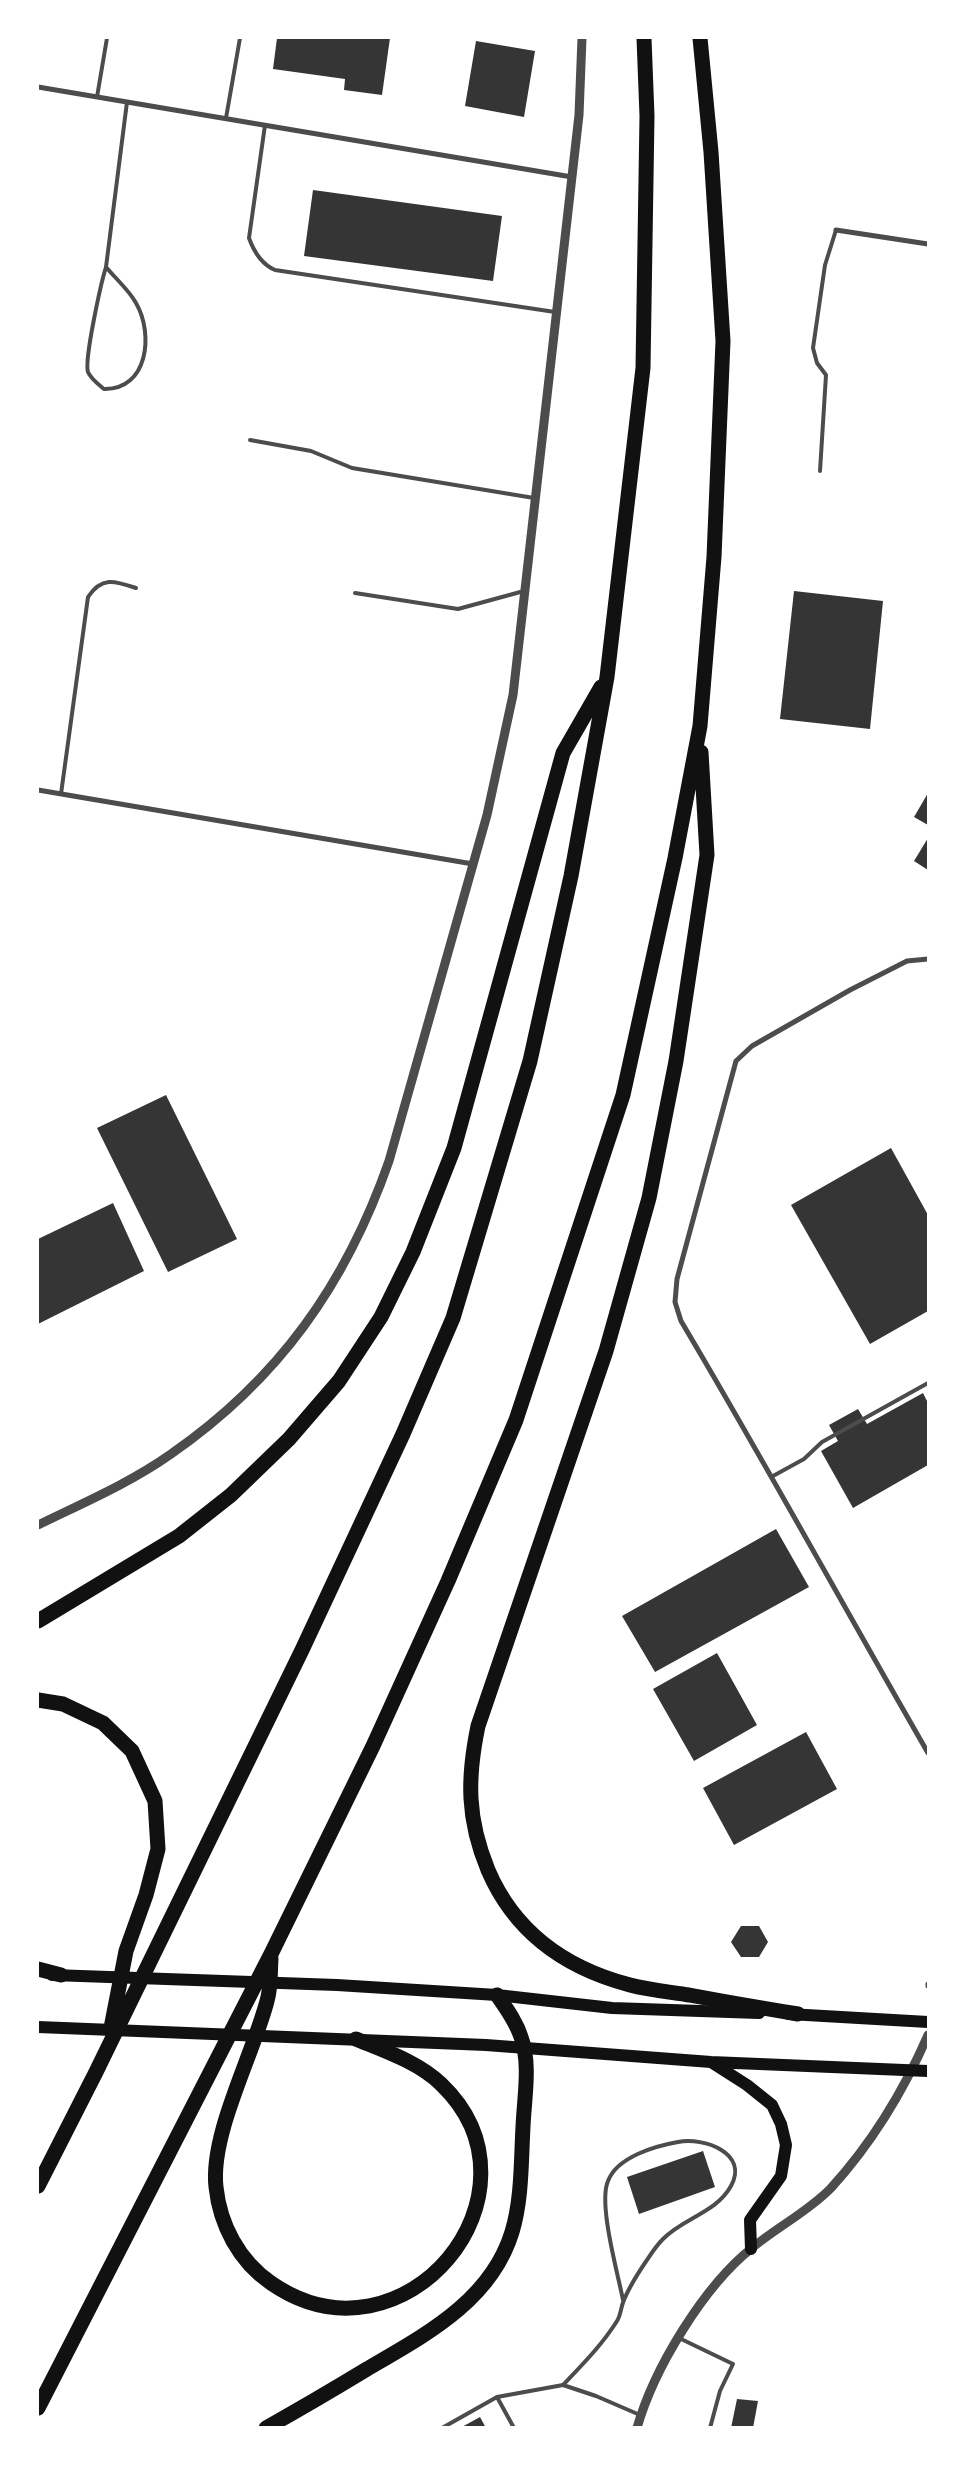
<!DOCTYPE html>
<style>
body{margin:0}
#map{position:relative;width:966px;height:2465px;overflow:hidden;background:#fff;font-family:"Roboto Condensed",sans-serif}
canvas{display:block}
.frame{position:absolute;inset:0;border:39px solid #fff;pointer-events:none}
</style>
<div id="map">
<canvas width="966" height="2465"></canvas>
<div class="frame"></div>
</div>
<script>
const ctx = document.querySelector('canvas').getContext('2d');
ctx.lineJoin = 'round';
function fillPath(path, color) {
  ctx.fillStyle = color;
  ctx.fill(path, 'evenodd');
}
function trace(path, color, width, dash) {
  ctx.strokeStyle = color;
  ctx.lineWidth = width;
  ctx.lineCap = dash ? 'butt' : 'round';
  ctx.setLineDash(dash || []);
  ctx.stroke(path);
}
fillPath(new Path2D(`
 M277,38H390L382,95L344,90L345,79L273,69Z
 M476,41L535,51L524,117L465,106Z
 M313,190L502,216L493,281L304,256Z
 M794,591L883,601L870,729L780,719Z
 M928,793V825L914,817Z
 M928,838V870L914,861Z
 M166,1095L237,1239L168,1272L97,1128Z
 M891,1148L928,1215V1311L870,1344L791,1205Z
 M113,1203L144,1271L38,1324V1239Z
 M923,1393L928,1403V1465L853,1508L821,1451L838,1441L829,1425L858,1409L867,1424Z
 M776,1529L809,1587L655,1672L622,1616Z
 M717,1653L757,1725L694,1761L653,1689Z
 M806,1732L837,1789L734,1845L703,1788Z
 M741,1926H759L768,1942L759,1957H741L731,1942Z
 M703,2151L715,2187L639,2214L627,2177Z
 M737,2399L758,2401L753,2428H731Z
 M480,2417L486,2428H460Z`), '#353535');
trace(new Path2D(`
 M97,97L107,38
 M226,118L240,38
 M265,125L249,238C254,252 261,264 275,270L555,312
 M106,267C115,278 129,290 136,303C154,334 148,390 104,389C98,384 91,379 88,372C84,360 101,283 106,267L127,102
 M250,440L311,451L352,468L534,498
 M820,471L826,375L817,363L813,348L825,265L836,230
 M355,593L458,609L524,591
 M61,794L88,597C102,576 115,581 136,588
 M773,1476L804,1459L822,1442L928,1383
 M679,2338L733,2364L720,2391L710,2428
 M563,2385C582,2365 602,2345 617,2321C621,2315 621,2306 624,2300C630,2285 640,2270 649,2257C653,2251 658,2244 663,2239C683,2218 716,2213 731,2186C749,2153 704,2137 678,2142C655,2146 617,2157 608,2181C598,2204 618,2274 623,2300
 M497,2397L514,2428
 M442,2428L497,2397L563,2385L596,2396L640,2415`), '#4c4c4c', 4);
trace(new Path2D(`
 M38,87L572,177
 M836,230L928,244
 M38,790L473,864
 M928,959L907,961L850,990L752,1046L736,1061L677,1279L675,1302L681,1321C766,1464 845,1609 928,1753
 M928,1984V1986`), '#4c4c4c', 5);
trace(new Path2D(`
 M38,1525C83,1503 130,1483 171,1454C279,1379 346,1284 389,1161L487,815L513,695L579,115L582,38
 M637,2428C654,2368 704,2286 752,2248C777,2227 809,2211 831,2188C872,2143 904,2090 928,2035`), '#4c4c4c', 9);
trace(new Path2D(`
 M52,1975L337,1985L497,1995L612,2008L759,2013
 M789,2014L928,2022
 M38,2027L486,2045L711,2062L928,2071
 M711,2062L747,2085L772,2105L781,2124L786,2145L781,2176L750,2220L751,2249`), '#111', 12);
trace(new Path2D(`
 M701,752L707,855L676,1061L649,1198L606,1351L478,1726C467,1779 467,1819 488,1870C515,1933 565,1968 630,1985C649,1990 670,1992 689,1995C726,2002 762,2008 798,2014
 M38,1621L179,1536L231,1495L289,1439L339,1381L381,1317L413,1252L454,1148L563,753L601,687
 M38,1700L63,1704L103,1723L132,1751L155,1801L158,1849L146,1895L126,1951L111,2028
 M271,1959C270,1973 271,1988 267,2001C253,2055 210,2134 216,2187C220,2225 239,2261 271,2283C404,2375 554,2192 441,2084C418,2062 385,2051 356,2039
 M38,1969L61,1975
 M38,2186L96,2072L302,1650L403,1434L453,1318L530,1061L571,876L607,677L643,368L647,116L644,38
 M38,2408L272,1952L373,1746L448,1581L516,1420L623,1095L675,858L700,726L714,557L723,341L711,152L700,38
 M266,2428C300,2409 334,2389 367,2369C425,2335 491,2301 512,2232C522,2199 521,2162 523,2127C524,2099 531,2064 521,2037C516,2021 506,2008 497,1995`), '#111', 15);
</script>
